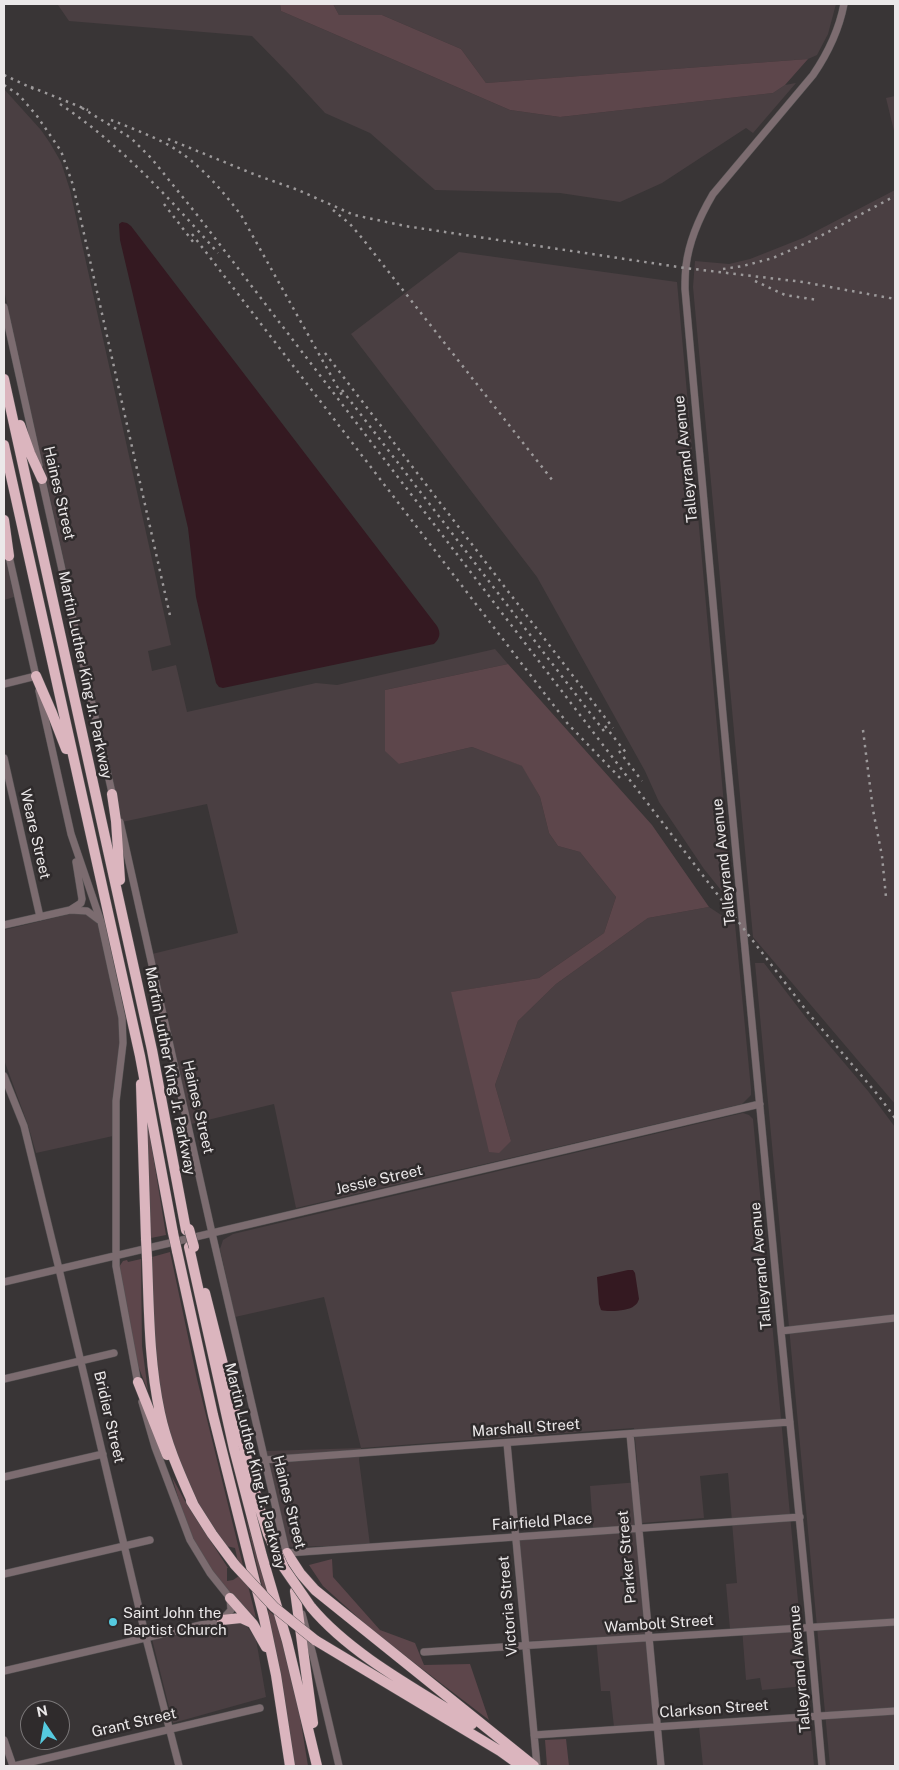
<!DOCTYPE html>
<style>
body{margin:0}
#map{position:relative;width:899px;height:1770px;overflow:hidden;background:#393536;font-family:"Public Sans",sans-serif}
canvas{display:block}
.frame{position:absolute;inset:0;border:5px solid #ebe8e9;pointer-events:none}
.north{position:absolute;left:20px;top:1700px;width:50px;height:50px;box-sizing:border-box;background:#2f2b2c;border:1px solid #7a7778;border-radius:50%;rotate:348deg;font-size:14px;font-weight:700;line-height:20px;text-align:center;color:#ebe8e9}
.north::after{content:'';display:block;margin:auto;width:18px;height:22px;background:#55cadf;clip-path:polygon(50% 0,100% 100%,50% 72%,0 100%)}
</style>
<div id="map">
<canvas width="899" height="1770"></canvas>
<div class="frame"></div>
<div class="north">N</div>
</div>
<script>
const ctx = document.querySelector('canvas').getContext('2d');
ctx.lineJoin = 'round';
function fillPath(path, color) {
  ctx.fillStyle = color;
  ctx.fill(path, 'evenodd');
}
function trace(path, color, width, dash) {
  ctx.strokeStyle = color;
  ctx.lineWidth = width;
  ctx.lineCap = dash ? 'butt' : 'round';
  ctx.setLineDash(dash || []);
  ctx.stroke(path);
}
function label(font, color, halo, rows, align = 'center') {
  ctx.font = font + ' "Public Sans",sans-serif';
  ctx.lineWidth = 5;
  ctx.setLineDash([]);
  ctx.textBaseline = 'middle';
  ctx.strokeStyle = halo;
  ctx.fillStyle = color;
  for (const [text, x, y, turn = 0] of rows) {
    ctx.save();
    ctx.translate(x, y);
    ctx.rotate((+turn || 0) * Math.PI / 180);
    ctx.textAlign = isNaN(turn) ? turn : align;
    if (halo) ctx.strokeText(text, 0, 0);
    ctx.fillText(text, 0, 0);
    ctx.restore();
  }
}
fillPath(new Path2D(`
 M52,4H280L281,11L510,110L560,117L773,93L785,85L796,83L753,133L746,128L662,183L620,202L560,193L435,190L370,133L325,113L290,75L252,36L69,21L58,5Z
 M333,4H836L828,34L817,55L808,59L486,83L461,49L382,15H339Z
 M4,89L41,130L50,143L61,162L70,190L171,645L148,651L152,671L176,665L187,712L316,683L337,685L495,649L508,664L385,690L399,764L472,747L523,766L540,797L549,833L558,846L580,852L616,897L604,933L539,978L452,992L511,1141L495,1085L518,1021L556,984L648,918L709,907L735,924L751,1089V1095L742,1104L296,1208L274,1104L191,1124L152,954L238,933L207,804L122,822L4,290Z
 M895,96V135L886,98Z
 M895,190V1104L753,937L693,287L695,261L729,264L750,259L803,238Z
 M459,252L677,282L733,905L704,869L659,802L645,771L537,577L351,334Z
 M4,551L14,597L4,600Z
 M74,913H88L95,919L98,925L119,1021L120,1041L113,1093V1136L36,1153L28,1125L4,1060V930Z
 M755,963H764L807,1019L868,1091L895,1127V1766H830Z
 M743,1113L749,1115L753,1119L806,1686L762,1690L760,1678L746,1680L742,1628L730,1629L726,1584L737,1583L728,1473L700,1476L704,1518L642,1523L661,1724L614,1727L610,1691H601L596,1638L528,1641L518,1533L593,1528L590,1486L639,1482L634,1428L361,1448L359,1460L370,1545L288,1547L266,1451L361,1448L324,1297L235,1317L220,1249L223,1240L233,1234Z
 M234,1620L243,1621L256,1639L266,1697L173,1723L152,1639Z
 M810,1719L814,1766H703L699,1727Z`), '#4a3f42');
fillPath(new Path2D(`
 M280,4H333L339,15H382L461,49L486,83L808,59L785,85L773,93L560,117L510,110L281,11Z
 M508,664L652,825L709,907L648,918L556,984L518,1021L495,1085L511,1141L499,1153L489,1152L451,992L539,978L604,933L616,897L580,852L558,846L549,833L540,797L522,766L472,747L399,764L385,751V690Z
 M147,1123L148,1124L166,1235L151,1238Z
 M170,1252L197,1379L256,1618L225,1589L200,1554L185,1520L172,1477L186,1503L228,1568H227V1581L233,1580L239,1576L238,1562L235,1548L226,1546L199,1505L175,1451L156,1380L152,1257Z
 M141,1259L142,1346L148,1391L137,1363L119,1267L123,1261L127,1260L128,1262Z
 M245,1515L269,1596L263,1590Z
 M332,1559L333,1577L380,1630L415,1643L424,1665L470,1664L489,1720L374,1632L323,1586L309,1565Z
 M268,1610L275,1616L297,1698L308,1766H295Z
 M566,1739L569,1766H547L545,1740Z`), '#5d464b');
fillPath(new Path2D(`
 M122,222L127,223L131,226L437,626C441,633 440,638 434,644L223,688L219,687L216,683L196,597L188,528L120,240L119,224Z
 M628,1270H633L635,1273L639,1299C638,1302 637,1304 634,1306C629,1311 608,1312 601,1310L599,1304L597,1277Z`), '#341921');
const minor = new Path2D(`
 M4,307L39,465
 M41,476L113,797
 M8,552L37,681
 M4,684L36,676
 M39,691L71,834L101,922L122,1018L123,1043L116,1101V1266L138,1384
 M4,758L40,917
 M120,822L212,1233L292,1577
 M70,910L81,903L82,899L76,862
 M4,925L70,910L87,911L99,920
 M4,1076L24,1126L59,1269L146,1638L179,1766
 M4,1282L760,1104
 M781,1331L895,1318
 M4,1379L114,1353
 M630,1434L661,1766
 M507,1443L537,1766
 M264,1460L790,1422
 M4,1477L103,1454
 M287,1553L800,1517
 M4,1574L150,1540
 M302,1614L313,1655L339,1766
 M424,1652L895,1622
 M4,1671L222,1620L231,1610L230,1598L210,1573L190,1540L155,1447L142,1402
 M534,1735L895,1711
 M4,1740L13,1766
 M14,1766L260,1708
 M822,1766L808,1607L781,1331L723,715L685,289C685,282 685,274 686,266C689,240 700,216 713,194L813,75C828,53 839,30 844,4`);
const highway = new Path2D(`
 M4,379L152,1050L186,1230
 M20,425L30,453L42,479
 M4,445L140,1056L173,1233
 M4,520L9,556
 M36,676L52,713L66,749
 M112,794L116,821L120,880
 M141,1084L146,1239
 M189,1247L234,1449L262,1556L287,1641L317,1766
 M177,1251L213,1415L264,1618L276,1675L290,1766
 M147,1258C149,1310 149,1362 160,1413C167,1446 181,1476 194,1506
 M205,1293L258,1503L268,1534
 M138,1382L167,1455
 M191,1501L212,1534L235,1565
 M287,1553L300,1573L315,1590L534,1766
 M295,1591L313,1723
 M230,1598L253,1624L266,1647
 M311,1607C351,1655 418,1690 472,1724
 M222,1620L241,1618L252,1623
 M315,1640L500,1751L521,1766`);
trace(minor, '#555253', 8);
trace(highway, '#555253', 11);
trace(minor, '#7c6c70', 7);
trace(highway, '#dbb5be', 10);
trace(new Path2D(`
 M4,75L36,90
 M4,85L19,95L37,116L61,151L73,185L171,620
 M31,87L88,110
 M60,104C120,144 170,199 218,253
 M82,108L131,138L152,159L198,216L809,1014L878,1095L895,1118
 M111,120C131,128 153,136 172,147C200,164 221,189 241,215L343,397
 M168,139L256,175L298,190L354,215L405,226L685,268L803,282L895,299
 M164,204L194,243
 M333,210L350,224L362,238L553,481
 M192,234L568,724L622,780
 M723,269L743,266L773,258L813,240L895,196
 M755,281L785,295L818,300
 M325,353L613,728
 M342,390L607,735
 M605,726L627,754
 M863,730L873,810L882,856L886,897
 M619,751L642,781`), '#9d9a9b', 2.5, [2.5, 5]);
const highwayBridge = new Path2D(`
 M189,1229L194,1247
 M173,1233L177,1251
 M146,1239L147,1258
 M268,1534L284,1568L311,1607
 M235,1565L274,1607L315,1640`);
trace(highwayBridge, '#555253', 11, []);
trace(highwayBridge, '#dbb5be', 10);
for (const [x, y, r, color] of [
 [113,1622,5,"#55cadf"]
]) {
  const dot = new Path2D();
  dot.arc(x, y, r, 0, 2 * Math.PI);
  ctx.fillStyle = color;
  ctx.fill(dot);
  trace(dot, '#2f2b2c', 2);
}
label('15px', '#ebe8e9', '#2f2b2c', [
 ["Talleyrand Avenue",686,459,-96],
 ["Haines Street",59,493,77],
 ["Martin Luther King Jr. Parkway",85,675,78],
 ["Weare Street",35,834,77],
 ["Talleyrand Avenue",724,862,-96],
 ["Martin Luther King Jr. Parkway",170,1071,79],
 ["Haines Street",198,1107,77],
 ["Jessie Street",379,1180,-13],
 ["Talleyrand Avenue",761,1266,-95],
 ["Bridier Street",109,1417,77],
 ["Marshall Street",526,1428,-4],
 ["Martin Luther King Jr. Parkway",255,1466,76],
 ["Haines Street",289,1502,76],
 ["Fairfield Place",542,1522,-4],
 ["Parker Street",627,1557,-95],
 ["Victoria Street",508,1606,-95],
 ["Wambolt Street",659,1624,-4],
 ["Talleyrand Avenue",800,1669,-95],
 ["Clarkson Street",714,1709,-4],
 ["Grant Street",134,1723,-13]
]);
label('15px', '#ebe8e9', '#2f2b2c', [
 ["Saint John the",123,1613],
 ["Baptist Church",123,1630]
], 'left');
</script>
